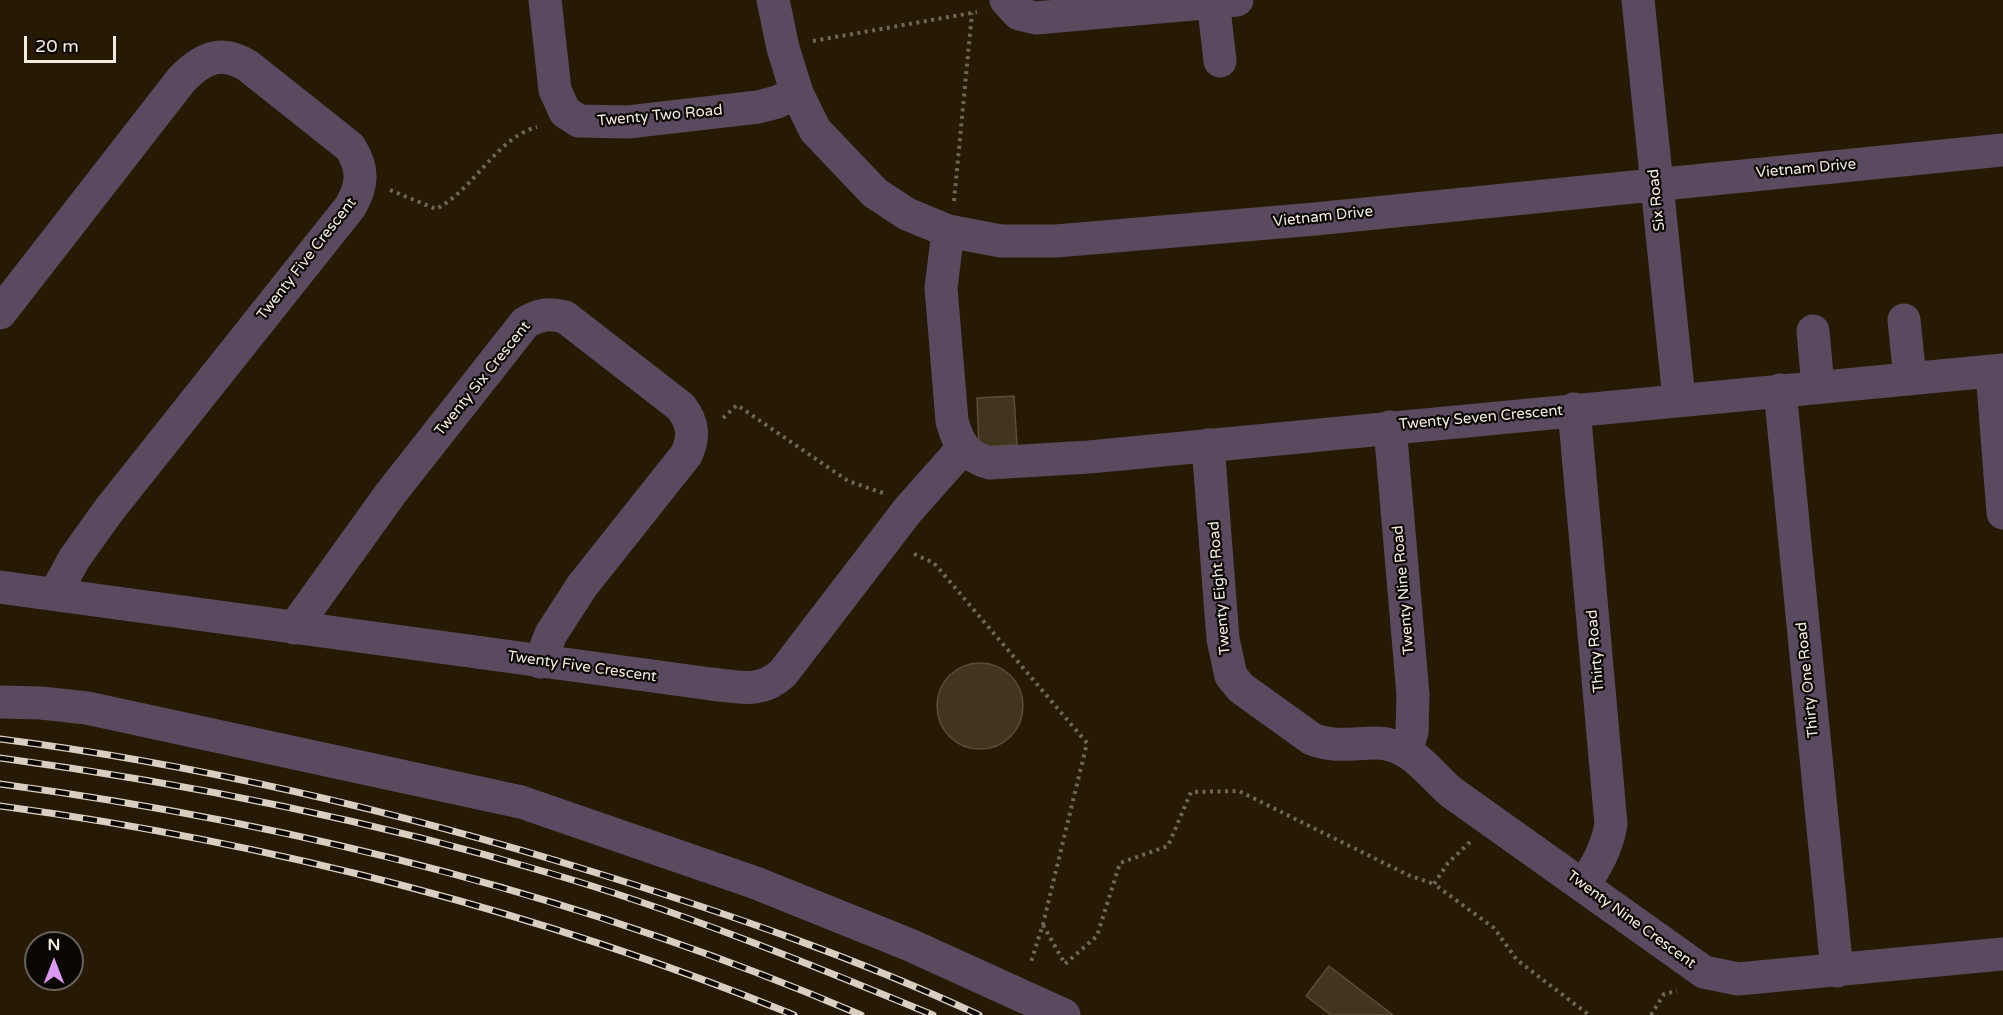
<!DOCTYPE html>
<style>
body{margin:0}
#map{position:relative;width:2003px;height:1015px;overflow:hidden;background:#261a05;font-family:"Varela Round",sans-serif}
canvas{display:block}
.north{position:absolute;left:24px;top:931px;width:60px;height:60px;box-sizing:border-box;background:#0a0601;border:2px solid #68625a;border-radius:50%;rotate:0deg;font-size:16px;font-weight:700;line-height:24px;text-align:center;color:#f5ede0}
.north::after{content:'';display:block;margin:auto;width:21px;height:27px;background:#dc99f4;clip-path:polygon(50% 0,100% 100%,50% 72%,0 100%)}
.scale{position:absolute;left:24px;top:36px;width:92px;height:27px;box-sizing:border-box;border:3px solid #f5ede0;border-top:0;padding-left:8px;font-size:18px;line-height:21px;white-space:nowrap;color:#f5ede0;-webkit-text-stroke:4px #0a0601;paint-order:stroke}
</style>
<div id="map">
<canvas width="2003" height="1015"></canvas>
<div class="north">N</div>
<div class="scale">20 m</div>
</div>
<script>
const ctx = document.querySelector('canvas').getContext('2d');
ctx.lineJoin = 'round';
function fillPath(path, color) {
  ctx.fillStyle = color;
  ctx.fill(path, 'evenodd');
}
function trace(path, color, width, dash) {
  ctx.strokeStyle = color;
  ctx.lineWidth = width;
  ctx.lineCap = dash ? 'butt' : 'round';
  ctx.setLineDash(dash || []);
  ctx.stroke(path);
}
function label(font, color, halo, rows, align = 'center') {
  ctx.font = font + ' "Varela Round",sans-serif';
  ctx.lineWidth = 4.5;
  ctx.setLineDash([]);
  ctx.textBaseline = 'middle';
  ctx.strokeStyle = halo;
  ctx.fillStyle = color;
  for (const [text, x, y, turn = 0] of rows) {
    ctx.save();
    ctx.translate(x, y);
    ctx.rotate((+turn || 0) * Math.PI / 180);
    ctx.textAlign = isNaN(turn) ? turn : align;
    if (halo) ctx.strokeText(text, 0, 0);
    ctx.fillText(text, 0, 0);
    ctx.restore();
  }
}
const building = new Path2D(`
 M1014,396L1017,445L979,447L977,398Z
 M937 706a43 43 0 1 1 86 0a43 43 0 1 1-86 0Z
 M1329,966L1393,1015H1331L1306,996Z`);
fillPath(building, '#42351f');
trace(building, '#5b4d37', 1.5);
trace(new Path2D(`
 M813,41L977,12
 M390,190L436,209C475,189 496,138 537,127
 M954,201L972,13
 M723,418L737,405L848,481L883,493
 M914,554L934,563L1087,743L1043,924L1030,965
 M1470,842L1448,863L1434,884L1494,928L1517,960L1589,1015
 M1043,925L1065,964L1097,936L1120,863L1168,846L1191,792L1239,791L1408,875L1434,884
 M1651,1015L1664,994L1677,991`), '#716654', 4, [3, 4.5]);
trace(new Path2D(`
 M545,0L555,90L565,112L579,121L628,122L758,107L777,102L797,93
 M773,0L783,48L797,93L815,130L875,193L907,214L948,231L1001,241H1056L1315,219L2003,150
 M1006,0L1019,14L1036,18L1237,0
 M1213,0L1220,61
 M1638,0L1679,399
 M948,231L941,288L952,421C958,444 967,457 990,463L1089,457L2003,370
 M0,313L182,79C203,58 221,49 248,66L350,147C364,169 363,185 350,207L109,510L74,559L55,594
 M1904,320L1910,379
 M1813,331L1818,387
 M1992,371L2003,513
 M1780,390L1837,971
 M1574,409L1611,824C1607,848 1597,865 1584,885
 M1390,427L1413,695L1412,732L1406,752
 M1208,445L1223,639L1231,676L1241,688L1312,739C1334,748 1353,743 1376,743C1410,743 1428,772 1451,792L1704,972L1738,979L2003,954
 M0,587L711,684C739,687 761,694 783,673L908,510L963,448
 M294,628L391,493L525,323C539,314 550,313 565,317L681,407C693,423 695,437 686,455L582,586L551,634L540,662
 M0,702L41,703L87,708L521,802L756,883L910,945L1064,1015`), '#5a4a60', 33);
const rail = new Path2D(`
 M0,739C204,765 404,813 600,874C729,914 856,958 979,1015
 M0,758C185,783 370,820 549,873C680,911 807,963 933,1015
 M0,784C294,823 588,898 861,1015
 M0,806C269,842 543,913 794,1015`);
trace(rail, '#d8cfc1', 7);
trace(rail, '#0a0601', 4.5, [14]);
label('15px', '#f5ede0', '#0a0601', [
 ["Twenty Two Road",660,116,-5],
 ["Vietnam Drive",1806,169,-5],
 ["Six Road",1657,200,-96],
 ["Vietnam Drive",1323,217,-6],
 ["Twenty Five Crescent",307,259,-52],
 ["Twenty Six Crescent",483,379,-51],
 ["Twenty Seven Crescent",1481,418,-5],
 ["Twenty Eight Road",1220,588,-95],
 ["Twenty Nine Road",1404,590,-95],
 ["Thirty Road",1596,651,-95],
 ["Twenty Five Crescent",582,667,8],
 ["Thirty One Road",1808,680,-96],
 ["Twenty Nine Crescent",1631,920,36]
]);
</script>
